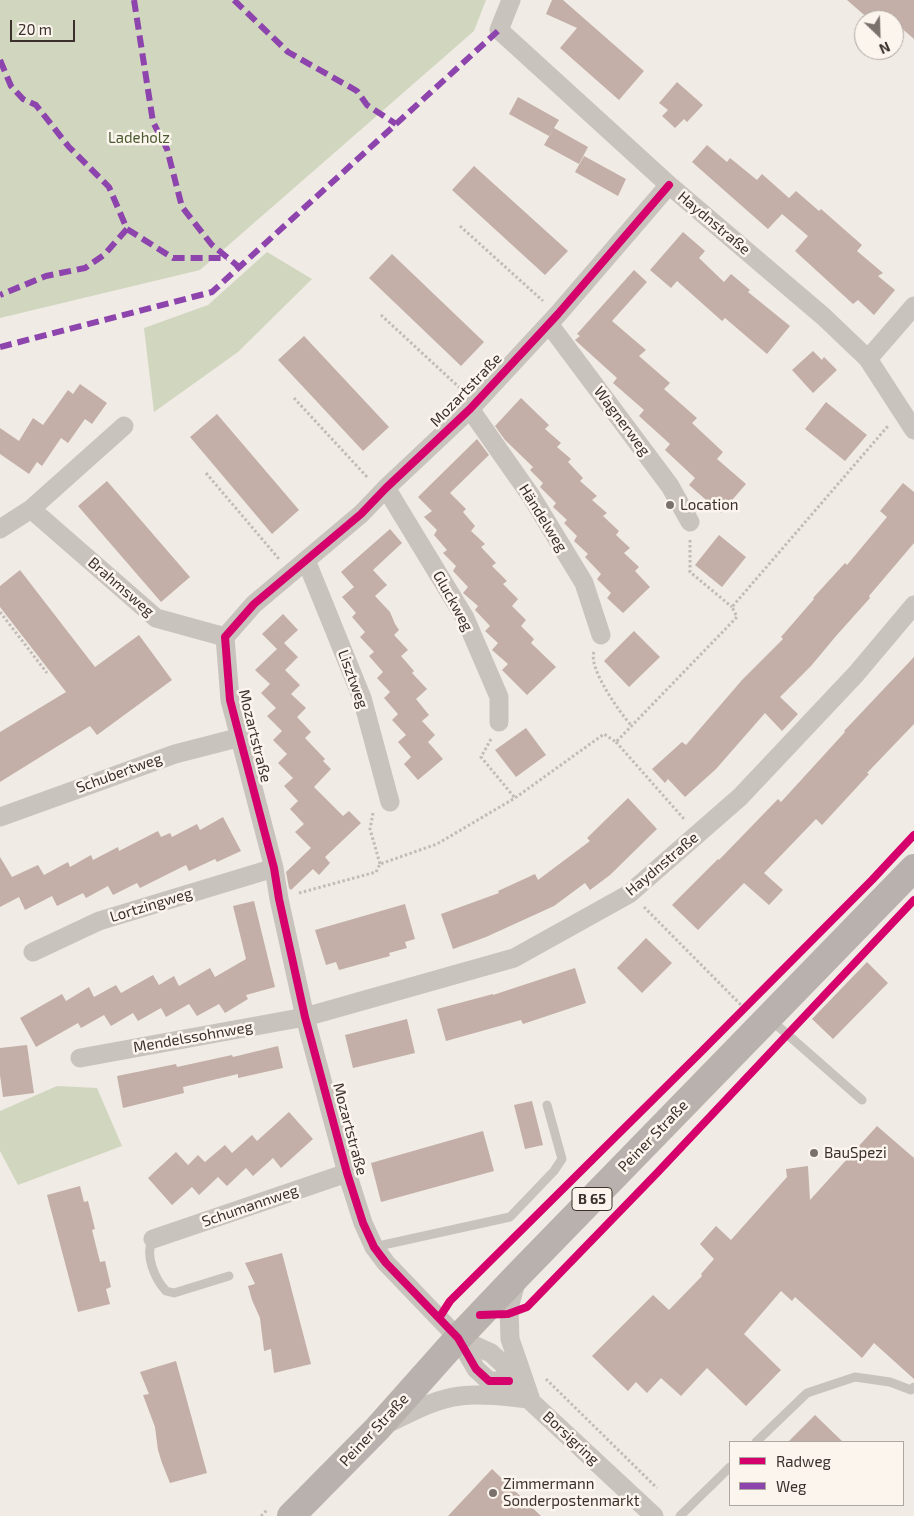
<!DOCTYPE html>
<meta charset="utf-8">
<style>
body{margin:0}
#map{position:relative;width:914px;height:1516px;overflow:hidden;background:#f0ebe5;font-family:"Exo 2",sans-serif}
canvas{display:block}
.legend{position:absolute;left:729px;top:1441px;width:175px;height:65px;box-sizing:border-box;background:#fbf5ee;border:1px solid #aea6a0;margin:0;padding:6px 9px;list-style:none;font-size:15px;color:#3b302b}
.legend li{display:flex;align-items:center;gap:10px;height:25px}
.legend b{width:25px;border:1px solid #aea6a0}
.north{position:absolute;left:854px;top:10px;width:50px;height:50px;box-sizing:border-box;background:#fbf5ee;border:1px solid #aea6a0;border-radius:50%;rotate:156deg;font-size:14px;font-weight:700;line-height:20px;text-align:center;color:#3b302b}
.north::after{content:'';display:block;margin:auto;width:18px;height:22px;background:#7a716c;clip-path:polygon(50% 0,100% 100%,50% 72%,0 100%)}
.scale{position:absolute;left:10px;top:20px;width:65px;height:22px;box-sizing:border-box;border:2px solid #3b302b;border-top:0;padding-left:6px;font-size:15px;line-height:18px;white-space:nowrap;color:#3b302b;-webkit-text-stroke:4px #fbf5ee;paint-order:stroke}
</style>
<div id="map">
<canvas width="914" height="1516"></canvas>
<ul class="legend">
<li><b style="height:6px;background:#d6006c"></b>Radweg</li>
<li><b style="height:6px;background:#8e44ad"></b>Weg</li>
</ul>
<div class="north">N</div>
<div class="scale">20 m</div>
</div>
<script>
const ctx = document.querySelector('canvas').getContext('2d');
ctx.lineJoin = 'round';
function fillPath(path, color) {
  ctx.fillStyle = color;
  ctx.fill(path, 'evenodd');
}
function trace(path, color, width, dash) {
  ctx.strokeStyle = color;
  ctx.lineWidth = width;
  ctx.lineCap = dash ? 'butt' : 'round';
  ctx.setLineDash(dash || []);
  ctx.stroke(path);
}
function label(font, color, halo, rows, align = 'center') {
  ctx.font = font + ' "Exo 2",sans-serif';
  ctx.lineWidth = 5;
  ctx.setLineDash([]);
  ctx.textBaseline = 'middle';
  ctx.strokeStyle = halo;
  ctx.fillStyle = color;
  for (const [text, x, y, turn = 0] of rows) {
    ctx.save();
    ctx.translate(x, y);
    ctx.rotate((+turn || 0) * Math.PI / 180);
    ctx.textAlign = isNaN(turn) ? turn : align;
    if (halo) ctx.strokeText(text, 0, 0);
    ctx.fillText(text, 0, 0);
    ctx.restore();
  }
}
fillPath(new Path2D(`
 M0,0H486L474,31L200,270L0,318Z
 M267,252L312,279L238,352L154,412L144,328L208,305Z
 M57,1086L97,1088L122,1146L18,1185L0,1151V1111Z`), '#d1d6bf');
fillPath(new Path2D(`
 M552,0H563L644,71L619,100L560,48L577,28L546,14Z
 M847,0H914V39L884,13L878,20H870Z
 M677,82L703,105L687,122L684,119L675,128L662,116L668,110L659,103Z
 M518,97L559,120L549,136L509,114Z
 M554,128L588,147L579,164L544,145Z
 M707,145L727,162L730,158L757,180L762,174L789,198L796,191L819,211L821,209L862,245L857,251L883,273L878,276L895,290L874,315L858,300L853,304L795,251L808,236L782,214L768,229L692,162Z
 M584,156L626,179L618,196L575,172Z
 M474,166L568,251L545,275L452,190Z
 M683,232L705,251L699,258L724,282L731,274L750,290L748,292L790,326L767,354L725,318L722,321L677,281L671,288L650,270Z
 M392,254L484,342L461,366L369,278Z
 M634,270L647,282L612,321L646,350L639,356L670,383L664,389L697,418L692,423L723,452L717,459L746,484L721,513L689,485L695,478L665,450L670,444L639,416L644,410L613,383L617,378L575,340L580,336L577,334Z
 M304,336L389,427L363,451L278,360Z
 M813,351L822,360L824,357L837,370L813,393L792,370Z
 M80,384L107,403L92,424L85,419L68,443L61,438L42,466L37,462L29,474L0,454V428L19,441L33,418L43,425L68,390L73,394Z
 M521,398L549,425L545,429L561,443L557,447L571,459L568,462L583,478L580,481L597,496L592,500L607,513L603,516L619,531L616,535L630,548L624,553L639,567L635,571L650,587L623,613L607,598L611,593L597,579L601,574L585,557L588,554L574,541L577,536L564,523L567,520L553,507L556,503L540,487L543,483L530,470L533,467L505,440L495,426Z
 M826,402L867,435L845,461L805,429Z
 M217,414L299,510L272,534L190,437Z
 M477,439L489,455L450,493L466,509L463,512L475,526L471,531L485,544L481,547L496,563L492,566L507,581L503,584L518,599L512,606L526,620L521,626L534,639L531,643L556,667L527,695L502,670L508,664L492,650L498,643L485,631L490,626L475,610L478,606L463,593L468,587L453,571L456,566L443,553L447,550L434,535L437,530L424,517L432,511L418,497Z
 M107,481L190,577L161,602L78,506Z
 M903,483L914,492V543L869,596L870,598L836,636L811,666L780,697L798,714L782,731L765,713L716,769L685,797L668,779L665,783L652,769L682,742L686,745L742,680L783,639L781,637L814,599L813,598L845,563L847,565L887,517L880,511Z
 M390,529L402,543L373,570L387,585L375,596L390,612L395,624L399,630L394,635L408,650L401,656L414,671L412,673L427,689L416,699L429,715L422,721L435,735L428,742L443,759L418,780L404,764L411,757L398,742L406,735L392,720L398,714L384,698L390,692L377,678L383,672L369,656L374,652L360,637L365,632L352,617L356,613L342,597L354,587L341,572Z
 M719,535L746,557L722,587L695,565Z
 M20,570L95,667L139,635L172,680L97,735L90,726L0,782V732L66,692L0,607V586Z
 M283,614L298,630L284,643L298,657L285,670L300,685L291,694L306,708L297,717L311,732L305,738L325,759L323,761L331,769L314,787L343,816L349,811L361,823L325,857L330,863L319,875L313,869L291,890L289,888L286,872L311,848L295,832L304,824L290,809L298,801L284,786L293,778L278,763L287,754L273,740L282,731L267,716L276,708L261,693L270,684L255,670L277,649L262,634Z
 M634,631L660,657L629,687L604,661Z
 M914,657V724L867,773L869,774L822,825L816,819L764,873L783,890L769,905L744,883L698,930L672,905L718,859L719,860L778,799L781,802L845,732L844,731Z
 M526,728L546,755L516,777L495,750Z
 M628,798L657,829L610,875L590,890L585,883L554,906L486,937L453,949L441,914L499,893L498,891L535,874L538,880L590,841L587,838Z
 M223,817L241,851L217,862L215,859L189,871L186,865L140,888L137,883L113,895L108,886L86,898L83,893L57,906L52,896L25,910L19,897L0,907V857L12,877L38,865L44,875L68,862L70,867L91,855L93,860L118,847L119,851L158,831L161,837L170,833L172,837L197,824L200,830Z
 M254,901L275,987L246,995L248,999L225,1013L219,1004L197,1016L189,1004L166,1017L161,1008L138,1021L133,1013L111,1026L104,1015L81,1028L78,1023L36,1047L20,1018L62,994L66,1001L89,987L94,997L116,985L121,993L153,975L159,985L174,976L179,986L210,968L215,977L246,959L233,906Z
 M405,904L415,939L405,942L407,948L389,953L390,956L339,970L336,962L326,965L315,930Z
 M646,938L672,963L642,993L617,968Z
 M867,962L888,983L833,1039L812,1019Z
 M575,968L586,1003L523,1024L521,1020L446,1041L437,1009L493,994V995Z
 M407,1019L415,1053L353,1068L345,1035Z
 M27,1045L34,1093L3,1097L0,1075V1048Z
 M278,1046L283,1068L238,1078V1074L183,1087L184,1093L123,1108L117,1076L176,1064L177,1067L232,1055L233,1057Z
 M532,1101L543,1145L525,1149L514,1105Z
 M289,1112L313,1139L281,1168L273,1158L253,1176L246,1168L227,1186L218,1177L199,1195L192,1187L172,1205L148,1178L176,1152L188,1165L198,1155L205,1162L225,1145L232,1153L252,1135L257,1141Z
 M877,1126L914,1158V1379L874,1343L862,1358L795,1297L792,1301L781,1291L744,1334L781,1370L746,1406L707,1368L681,1396L661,1378L647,1393L636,1382L628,1391L592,1356L653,1295L669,1310L702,1276L701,1274L714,1259L700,1244L716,1226L731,1240L787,1177L786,1169L808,1166L810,1200Z
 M483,1131L494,1171L381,1202L371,1163Z
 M80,1186L84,1202L88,1201L95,1229L92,1230L100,1262L105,1261L111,1287L106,1289L110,1304L78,1312L47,1195Z
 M282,1253L311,1364L274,1373L271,1349L264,1351L260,1318L252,1300L248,1286L255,1284L245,1263Z
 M176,1361L207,1473L170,1483L162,1463L158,1450L155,1427L143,1395L149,1394L140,1372Z
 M815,1415L843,1442H788Z
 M492,1469L541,1516H448Z`), '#c3afa7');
trace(new Path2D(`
 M460,226L543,301
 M381,315L461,389
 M294,398L368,478
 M206,473L279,559
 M690,540V572L732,607
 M0,612L47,673
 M594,652C588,668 620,713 631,725
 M491,739L481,757L515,798
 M616,742L684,819
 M373,813L370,829L380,864
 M299,893L376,872L380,864L437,844L515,798L604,734L616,742L737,617L732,607L888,426
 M644,907L744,1008
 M546,1379L657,1488
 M261,1516L267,1510`), '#c2bbb6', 3, [2.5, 2.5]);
trace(new Path2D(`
 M771,1020L862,1100
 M153,1239C144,1255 155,1279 166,1291L174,1293L229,1276
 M374,1247L510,1217L554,1171L562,1159L547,1105
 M756,1442L807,1393L855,1377L890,1382L911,1390L914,1387
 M680,1516L730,1467`), '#c9c3be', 9);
trace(new Path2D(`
 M511,0L499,30L669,185L824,317L868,359L914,430
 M549,324L670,486L690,522
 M868,359L914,306
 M470,409L531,496L584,583L601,635
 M386,488L465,618L499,697V722
 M31,509L156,618L225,637
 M0,529L31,509L124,426
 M306,560L362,698L390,802
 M0,817L175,754L241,737
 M33,952L99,921L274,868
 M80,1058L305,1017L514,958L629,894L740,797L856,674L914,605
 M153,1239L347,1173
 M517,1279L509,1308L510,1339L530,1397
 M458,1338L491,1353L504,1365L509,1381L654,1516
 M509,1381H489L476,1369L458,1338L386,1263L374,1247L363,1223L347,1173L305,1017L279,899L274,868L230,700L225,637L254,604L361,514L386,488L470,409L558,314L669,185
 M387,1424C410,1413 434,1399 460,1396C483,1393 507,1397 530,1399`), '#c9c3be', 19);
trace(new Path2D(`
 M291,1516L377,1429L458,1338L519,1274L914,868`), '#b8b1ad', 28);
trace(new Path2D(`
 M134,0L153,122L167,149L182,207L212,245L239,267
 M234,0L288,52L357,91L367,105L396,124
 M0,60L11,86L23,99L36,105L69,147L109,187L127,229L104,255L85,268L46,276L0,295
 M127,229L173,258H227
 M0,347L212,292L499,30`), '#8e44ad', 6, [12, 6]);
trace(new Path2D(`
 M480,1315L508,1314L527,1307L657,1173L914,900
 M439,1318L450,1301L699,1054L872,880L914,835
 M509,1381H489L476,1369L458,1338L386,1263L374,1247L363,1223L347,1173L305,1017L279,899L274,868L230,700L225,637L254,604L361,514L386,488L470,409L558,314L669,185`), '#d6006c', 8);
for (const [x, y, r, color] of [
 [670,505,5,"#7a716c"],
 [814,1153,5,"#7a716c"],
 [493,1493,5,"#7a716c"]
]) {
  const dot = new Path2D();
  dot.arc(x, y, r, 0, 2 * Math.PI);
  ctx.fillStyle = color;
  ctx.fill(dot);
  trace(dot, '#fbf5ee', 2);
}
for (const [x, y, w] of [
 [592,1199,40]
]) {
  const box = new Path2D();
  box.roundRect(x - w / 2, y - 11.5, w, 23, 4);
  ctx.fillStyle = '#fbf5ee';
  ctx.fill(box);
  trace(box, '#3b302b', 1);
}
label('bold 14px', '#3b302b', null, [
 ["B 65",592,1199]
]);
label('15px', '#4a5a2e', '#fbf5ee', [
 ["Ladeholz",139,138]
]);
label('15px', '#3b302b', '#fbf5ee', [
 ["Haydnstraße",714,223,40],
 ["Mozartstraße",466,390,-46],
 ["Wagnerweg",622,421,53],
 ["Händelweg",543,518,58],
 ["Brahmsweg",121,587,41],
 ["Gluckweg",453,601,61],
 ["Lisztweg",353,679,70],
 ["Mozartstraße",255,736,76],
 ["Schubertweg",119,773,-20],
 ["Haydnstraße",662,864,-40],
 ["Lortzingweg",151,905,-17],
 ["Mendelssohnweg",193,1037,-10],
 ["Mozartstraße",350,1129,75],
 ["Peiner Straße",653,1136,-46],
 ["Schumannweg",250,1206,-19],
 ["Peiner Straße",374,1430,-47],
 ["Borsigring",571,1438,43]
]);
label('15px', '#3b302b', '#fbf5ee', [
 ["Location",680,505],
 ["BauSpezi",824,1153],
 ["Zimmermann",503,1484],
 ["Sonderpostenmarkt",503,1501]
], 'left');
</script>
